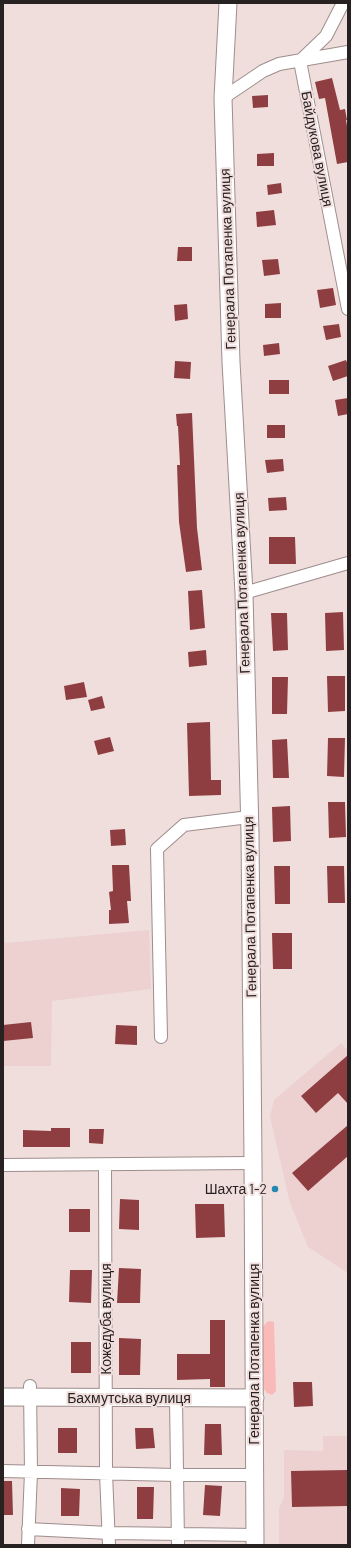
<!DOCTYPE html>
<meta charset="utf-8">
<style>
body{margin:0}
#map{position:relative;width:351px;height:1548px;overflow:hidden;background:#f0dedd;font-family:Barlow,sans-serif}
canvas{display:block}
.frame{position:absolute;inset:0;border:4px solid #282121;pointer-events:none}
</style>
<div id="map">
<canvas width="351" height="1548"></canvas>
<div class="frame"></div>
</div>
<script>
const ctx = document.querySelector('canvas').getContext('2d');
ctx.lineJoin = 'round';
function fillPath(path, color) {
  ctx.fillStyle = color;
  ctx.fill(path, 'evenodd');
}
function trace(path, color, width, dash) {
  ctx.strokeStyle = color;
  ctx.lineWidth = width;
  ctx.lineCap = dash ? 'butt' : 'round';
  ctx.setLineDash(dash || []);
  ctx.stroke(path);
}
function label(font, color, halo, rows, align = 'center') {
  ctx.font = font + ' Barlow,sans-serif';
  ctx.lineWidth = 4;
  ctx.setLineDash([]);
  ctx.textBaseline = 'middle';
  ctx.strokeStyle = halo;
  ctx.fillStyle = color;
  for (const [text, x, y, turn = 0] of rows) {
    ctx.save();
    ctx.translate(x, y);
    ctx.rotate((+turn || 0) * Math.PI / 180);
    ctx.textAlign = isNaN(turn) ? turn : align;
    if (halo) ctx.strokeText(text, 0, 0);
    ctx.fillText(text, 0, 0);
    ctx.restore();
  }
}
fillPath(new Path2D(`
 M149,930L151,989L52,1001L51,1066H3V936L5,943Z
 M341,1043L348,1051V1273L308,1247L290,1203L270,1117L274,1100Z
 M323,1436H348V1545H279V1508L284,1497V1450L323,1451Z`), '#ecd1d0');
fillPath(new Path2D(`
 M270,1321L274,1322L276,1391L272,1395L267,1393L264,1389L262,1328L267,1322Z`), '#fabab8');
fillPath(new Path2D(`
 M332,78L340,110L345,109L347,120H346L348,132V162L337,164L325,98L319,99L315,82Z
 M268,95V107L253,108L252,96Z
 M274,153V166H257V154Z
 M281,183L282,193L268,195L267,185Z
 M274,210L276,225L257,227L256,212Z
 M178,247H192V261H177Z
 M278,259L280,274L264,276L262,260Z
 M333,288L336,305L320,308L317,290Z
 M281,303V318H265V304Z
 M187,304L188,319L175,321L174,305Z
 M339,324L341,337L326,340L323,326Z
 M279,343L280,354L264,356L263,345Z
 M346,360L348,365V376L333,381L328,366Z
 M175,361L191,362L190,379L174,378Z
 M269,380H289V394H269Z
 M348,398V414L338,416L335,400Z
 M192,413L197,528L202,570L186,572L179,522L177,465H180L178,426H177L176,414Z
 M267,425H285V438H267Z
 M283,459L284,471L267,473L265,460Z
 M286,497L287,510L269,511L268,498Z
 M269,537H295L296,564H269Z
 M202,590L205,628L190,630L188,591Z
 M343,612L344,650L326,651L325,613Z
 M271,613H287L288,650L273,651Z
 M206,650L207,665L189,667L188,652Z
 M327,676H345V711L328,712Z
 M272,677H288L287,714H272Z
 M84,682L87,697L66,700L64,686Z
 M102,696L105,708L91,711L88,700Z
 M210,722L211,780H221V795L189,796L187,723Z
 M110,737L114,751L98,755L94,741Z
 M328,738H345L344,777L327,776Z
 M287,739L289,778H273L272,740Z
 M328,802H345L346,837L329,838Z
 M290,806L291,841L273,842L272,807Z
 M125,829L126,845L111,846L110,830Z
 M112,865H129L131,901H127L129,923L109,924V910H111L109,892L113,891Z
 M274,866H290V904H275Z
 M327,866H344L345,903H328Z
 M272,933H292V969H273Z
 M31,1022L33,1038L3,1041V1025Z
 M116,1025L137,1026V1045L115,1044Z
 M348,1055V1104L338,1093L316,1113L301,1096Z
 M348,1125V1156L308,1191L292,1173Z
 M51,1128H70V1147H23V1130L51,1131Z
 M89,1129H104L103,1144L89,1143Z
 M120,1199L139,1200V1230L119,1229Z
 M195,1204H224L225,1237L196,1238Z
 M69,1209H90V1232H69Z
 M119,1268L141,1269L140,1303H117Z
 M70,1270H92L91,1303L69,1302Z
 M210,1320H225V1387H210V1379L177,1380V1354H210Z
 M119,1338L141,1339L140,1375H119Z
 M71,1342H91V1373H71Z
 M293,1382H312L313,1406L294,1407Z
 M205,1424H221L222,1455H204Z
 M58,1428H77V1453H58Z
 M135,1428H153L155,1448L136,1449Z
 M348,1470V1506L292,1507L291,1471Z
 M3,1481H12L13,1515H3Z
 M205,1485L222,1486L220,1516L203,1515Z
 M137,1487H154L153,1519H137Z
 M61,1488L80,1489L79,1516H61Z`), '#8e3e40');
const street = new Path2D(`
 M343,3L326,36L300,61L348,309
 M223,98L263,71L279,64L348,52
 M244,593L348,563
 M161,1037L157,849L184,825L249,817
 M3,1165L253,1163
 M105,1165L106,1473L109,1545
 M176,1398L178,1545
 M3,1471L176,1475H255
 M28,1529L109,1533L255,1535
 M28,1545L31,1472L30,1386`);
const secondary = new Path2D(`
 M228,3L223,98L231,362L244,593L250,834L253,1163L255,1545
 M3,1397L255,1398`);
trace(street, '#9e8d8c', 14);
trace(secondary, '#9e8d8c', 19);
trace(street, '#fff', 12);
trace(secondary, '#fff', 17);
for (const [x, y, r, color] of [
 [275,1189,4,"#2489b2"]
]) {
  const dot = new Path2D();
  dot.arc(x, y, r, 0, 2 * Math.PI);
  ctx.fillStyle = color;
  ctx.fill(dot);
  trace(dot, '#f0dedd', 1.5);
}
label('14px', '#282121', '#f0dedd', [
 ["Байдукова вулиця",317,149,79],
 ["Генерала Потапенка вулиця",228,259,-92],
 ["Генерала Потапенка вулиця",242,583,-92],
 ["Генерала Потапенка вулиця",250,907,-91],
 ["Кожедуба вулиця",106,1319,-90],
 ["Генерала Потапенка вулиця",254,1354,-90],
 ["Бахмутська вулиця",129,1398]
]);
label('14px', '#282121', '#f0dedd', [
 ["Шахта 1-2",267,1189]
], 'right');
</script>
